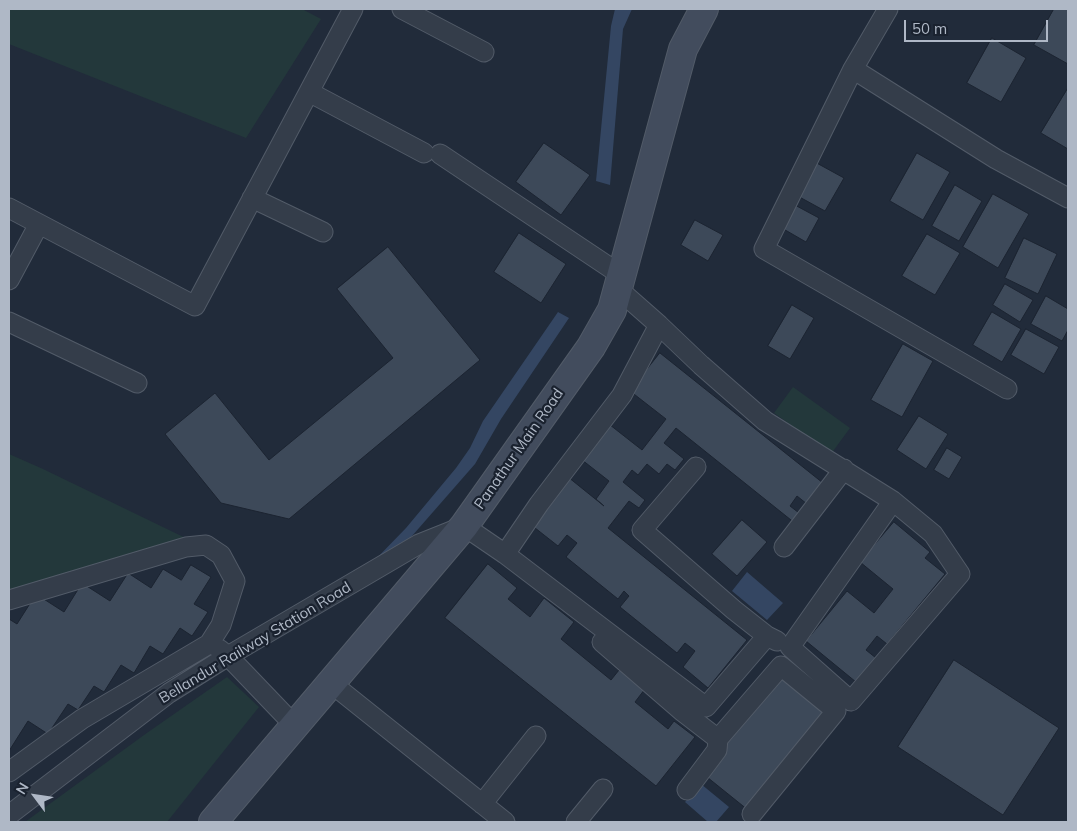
<!DOCTYPE html>
<style>
body{margin:0}
#map{position:relative;width:1077px;height:831px;overflow:hidden;background:#212b3a;font-family:Mulish,sans-serif}
canvas{display:block}
.frame{position:absolute;inset:0;border:10px solid #afb8c6;pointer-events:none}
.north{position:absolute;left:10px;top:771px;width:50px;height:50px;-webkit-text-stroke:4px #1a222f;paint-order:stroke;rotate:301deg;font-size:14px;font-weight:700;line-height:20px;text-align:center;color:#afb8c6}
.north::after{content:'';display:block;margin:auto;width:18px;height:22px;background:#afb8c6;clip-path:polygon(50% 0,100% 100%,50% 72%,0 100%)}
.scale{position:absolute;left:904px;top:20px;width:144px;height:22px;box-sizing:border-box;border:2px solid #afb8c6;border-top:0;padding-left:6px;font-size:15px;line-height:18px;white-space:nowrap;color:#afb8c6;-webkit-text-stroke:4px #1a222f;paint-order:stroke}
</style>
<div id="map">
<canvas width="1077" height="831"></canvas>
<div class="frame"></div>
<div class="north">N</div>
<div class="scale">50 m</div>
</div>
<script>
const ctx = document.querySelector('canvas').getContext('2d');
ctx.lineJoin = 'round';
function fillPath(path, color) {
  ctx.fillStyle = color;
  ctx.fill(path, 'evenodd');
}
function trace(path, color, width, dash) {
  ctx.strokeStyle = color;
  ctx.lineWidth = width;
  ctx.lineCap = dash ? 'butt' : 'round';
  ctx.setLineDash(dash || []);
  ctx.stroke(path);
}
function label(font, color, halo, rows, align = 'center') {
  ctx.font = font + ' Mulish,sans-serif';
  ctx.lineWidth = 4.5;
  ctx.setLineDash([]);
  ctx.textBaseline = 'middle';
  ctx.strokeStyle = halo;
  ctx.fillStyle = color;
  for (const [text, x, y, turn = 0] of rows) {
    ctx.save();
    ctx.translate(x, y);
    ctx.rotate((+turn || 0) * Math.PI / 180);
    ctx.textAlign = isNaN(turn) ? turn : align;
    if (halo) ctx.strokeText(text, 0, 0);
    ctx.fillText(text, 0, 0);
    ctx.restore();
  }
}
fillPath(new Path2D(`
 M9,9H302L321,19L246,138L9,44Z
 M793,387L850,428L831,454L774,413Z
 M9,454L43,469L200,545L9,592Z
 M227,677L259,707L167,822H25L144,735Z`), '#23383b');
fillPath(new Path2D(`
 M615,9H632L623,29L610,185L596,181L611,26Z
 M558,312L569,318L501,419L475,464L398,552L372,563L406,528L456,468L470,448L483,421Z
 M747,572L783,603L767,620L732,591Z
 M701,784L729,807L716,822H708L685,802Z`), '#344662');
const building = new Path2D(`
 M1054,9H1068V64L1034,45Z
 M992,38L1026,58L1001,102L967,83Z
 M1068,88V149L1041,133Z
 M544,143L590,175L561,215L516,182Z
 M917,153L950,172L923,220L890,201Z
 M813,161L844,178L825,211L794,194Z
 M955,185L982,201L959,241L932,226Z
 M993,194L1029,214L998,268L963,247Z
 M793,204L819,218L806,242L780,227Z
 M695,220L723,235L708,261L681,245Z
 M519,233L566,264L541,303L494,272Z
 M927,234L960,253L935,295L902,276Z
 M1024,238L1057,254L1038,294L1005,278Z
 M388,247L480,360L289,519L221,503L165,434L215,393L269,460L393,358L337,289Z
 M1005,284L1033,300L1020,322L993,305Z
 M1046,296L1068,309V330L1062,341L1031,324Z
 M792,305L814,318L790,359L768,346Z
 M992,312L1021,329L1002,362L973,345Z
 M1026,329L1059,347L1044,374L1011,355Z
 M903,344L933,361L902,417L871,400Z
 M660,353L828,487L812,508L797,496L790,506L803,516L796,524L676,428L664,443L684,459L675,470L667,464L659,474L647,464L638,475L632,470L623,482L645,500L639,508L629,501L608,528L747,640L708,688L683,667L695,651L685,643L677,653L620,607L629,596L624,591L618,599L566,557L577,543L567,535L558,546L530,524L568,477L604,506L596,499L609,481L577,456L605,421L642,450L666,419L630,391Z
 M919,416L948,434L926,469L897,450Z
 M947,448L962,457L949,479L934,470Z
 M742,520L767,542L737,576L712,554Z
 M894,522L930,552L925,558L945,574L887,644L877,636L866,650L876,658L856,682L806,641L847,591L874,613L893,589L860,562Z
 M488,564L517,588L508,599L530,617L544,598L574,622L561,639L611,680L623,665L648,685L635,702L668,729L674,721L695,737L656,786L445,618Z
 M191,565L211,577L194,604L208,612L192,636L180,628L163,654L150,646L134,673L121,665L104,692L94,686L78,710L68,704L48,734L28,721L9,751V619L17,624L36,594L64,612L82,583L110,601L128,573L151,588L163,569L181,580Z
 M954,660L1059,728L1003,815L898,747Z
 M783,674L828,710L748,810L702,773Z`);
fillPath(building, '#3d4959');
trace(building, '#1c2431', 1);
const street = new Path2D(`
 M402,9L484,52
 M888,9L853,69L764,249L1007,389
 M853,69L996,159L1068,198
 M309,92L424,153
 M440,154L621,275
 M252,198L323,232
 M9,208L195,306L353,9
 M9,280L39,224
 M617,288L659,325
 M9,322L137,383
 M696,467L642,530L734,610L767,636L777,641
 M784,547L844,469
 M505,554L539,504L622,395L659,325L701,365L765,421L893,501L933,534L960,574L851,701L790,647L893,501
 M9,600L186,547L206,545L221,555L235,581L221,625L209,644L82,719L9,772
 M602,642L683,712L718,739L717,750L687,790
 M219,649L228,656L295,726
 M331,683L505,822
 M718,739L781,666L836,711L752,814
 M482,804L536,736
 M9,815L169,693L228,656L419,544L464,526L505,554L706,707L767,636
 M576,822L603,789`);
const secondary = new Path2D(`
 M213,822L464,526L591,347L612,310L683,49L704,9`);
trace(street, '#525b68', 21);
trace(secondary, '#525b68', 30);
trace(street, '#343d4a', 19);
trace(secondary, '#424c5d', 28);
label('15px', '#afb8c6', '#1a222f', [
 ["Panathur Main Road",519,449,-55],
 ["Bellandur Railway Station Road",255,643,-31]
]);
</script>
